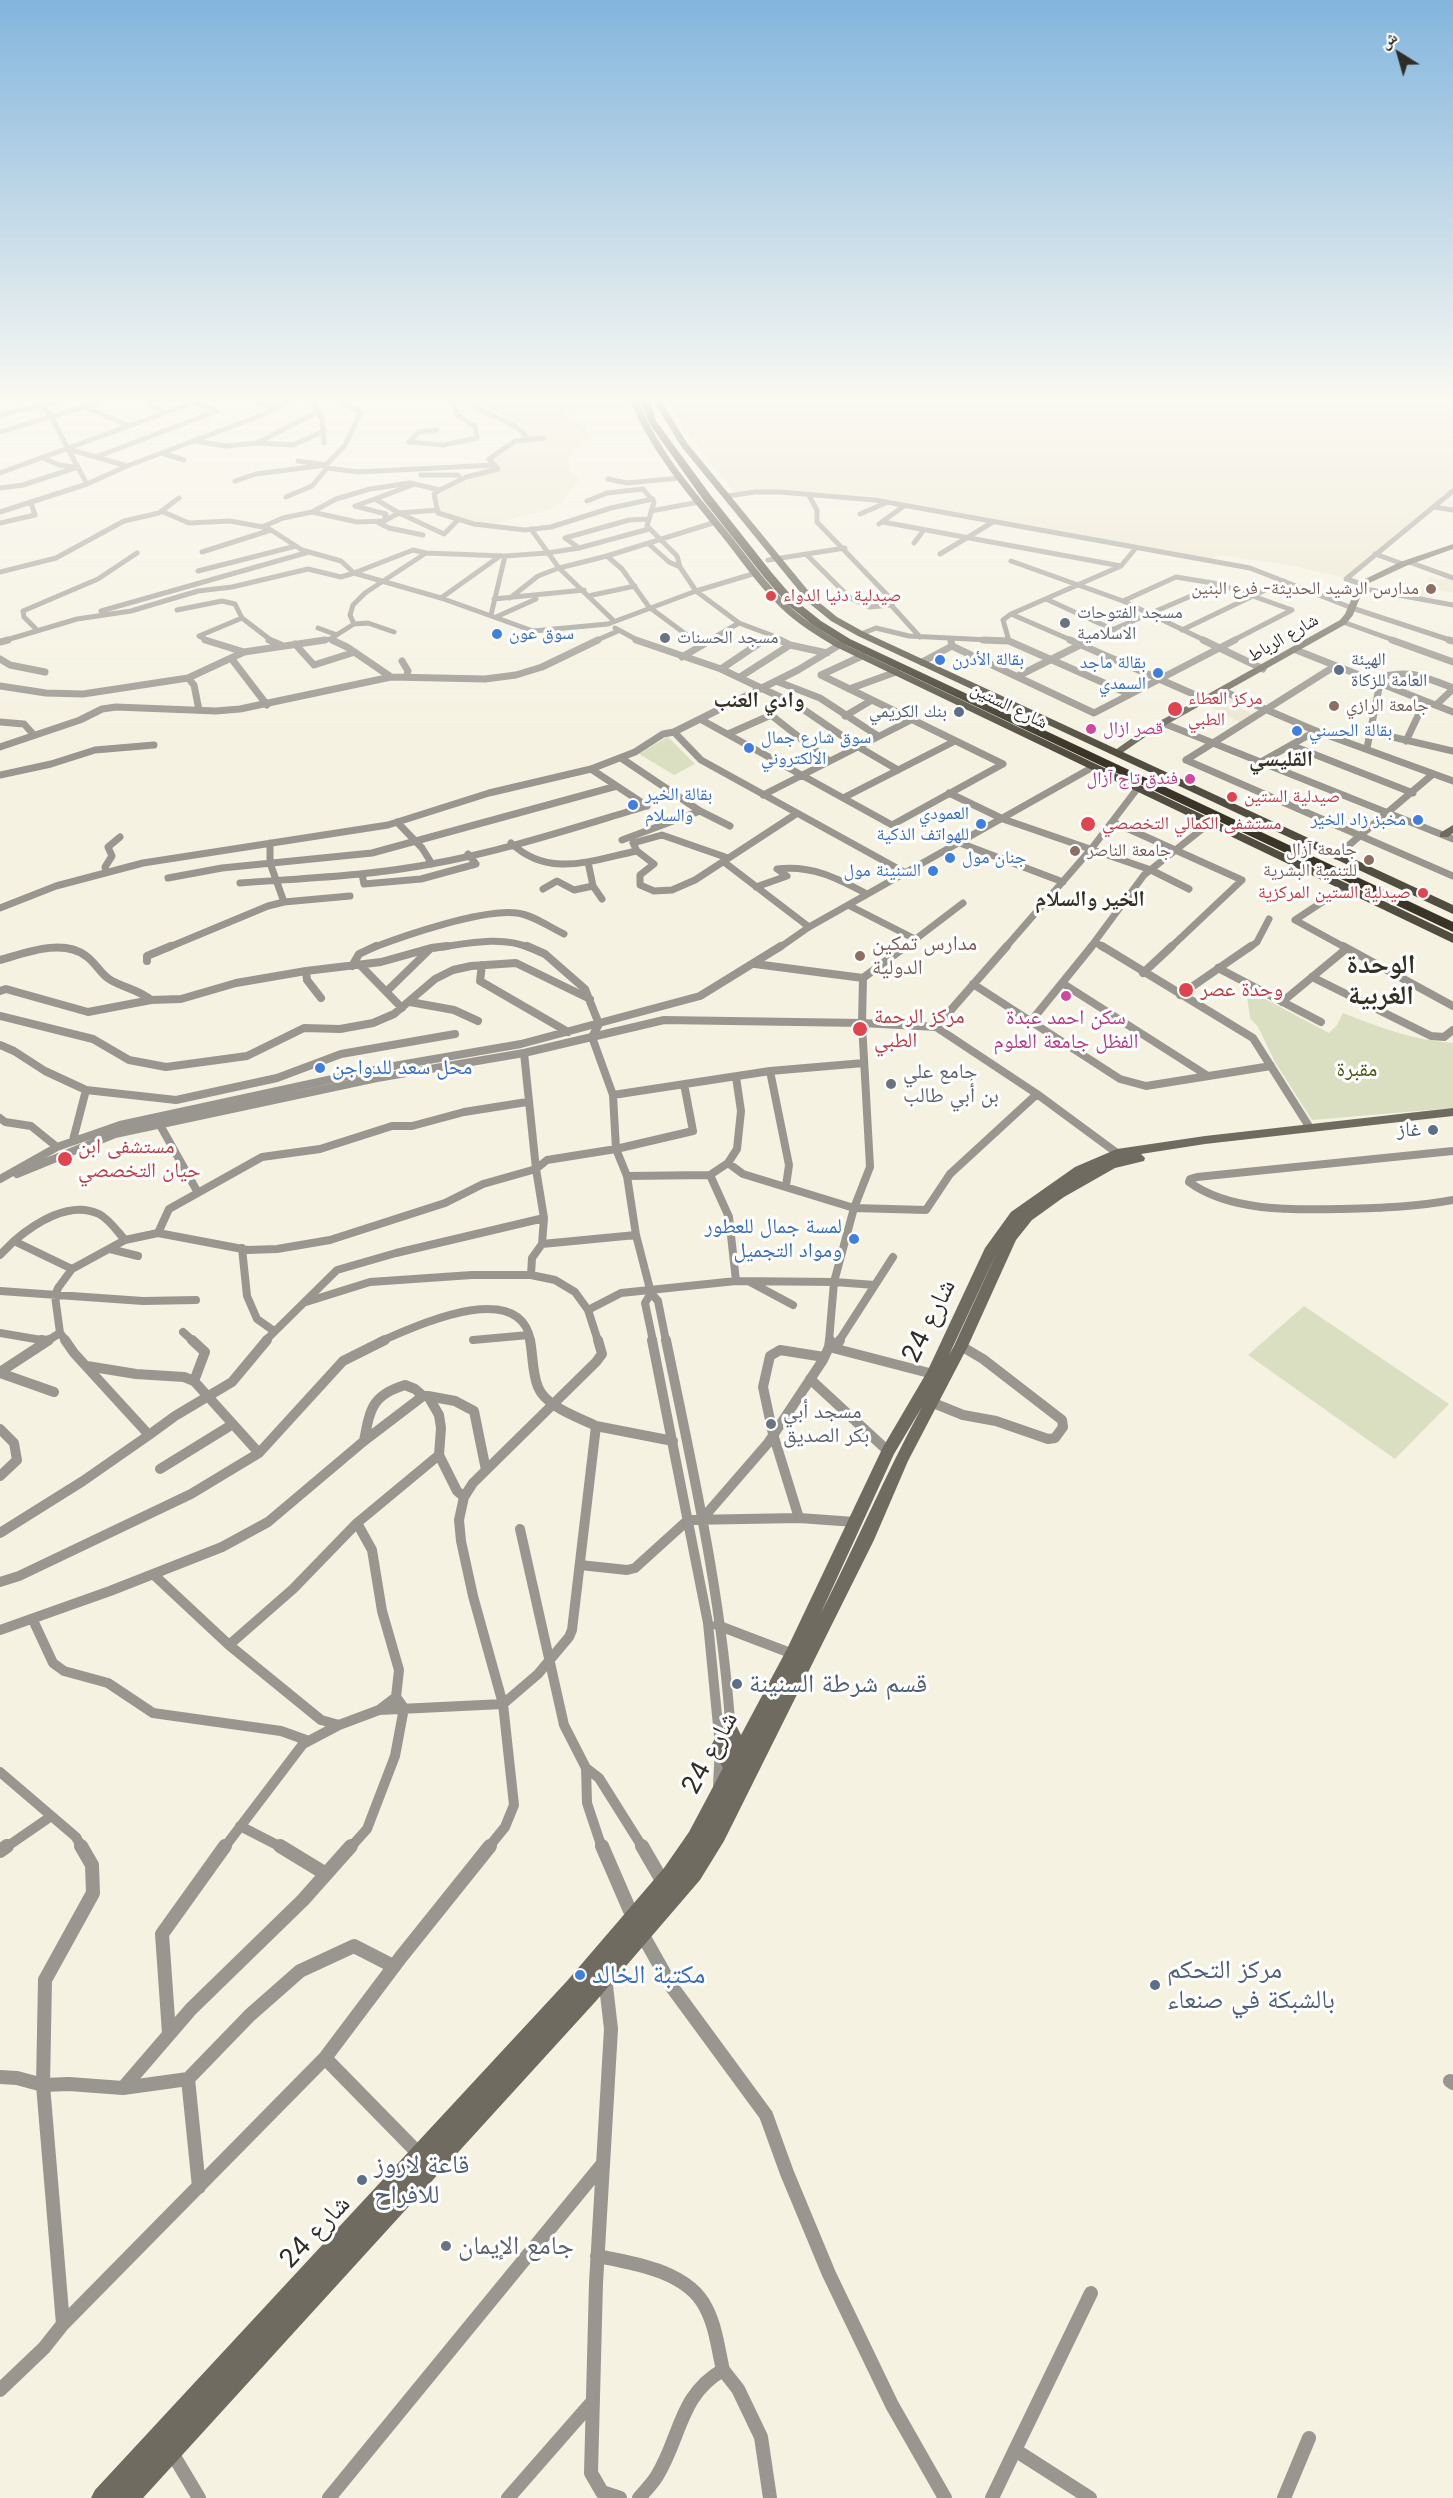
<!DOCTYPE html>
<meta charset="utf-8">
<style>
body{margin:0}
#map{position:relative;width:1453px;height:2498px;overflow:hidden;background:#f5f2e1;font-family:Inter,"Noto Naskh Arabic",sans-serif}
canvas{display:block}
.north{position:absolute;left:1369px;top:24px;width:60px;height:60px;-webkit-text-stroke:4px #fff;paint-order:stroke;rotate:323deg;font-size:16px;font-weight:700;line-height:24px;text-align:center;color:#2f2d27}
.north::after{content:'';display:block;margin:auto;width:21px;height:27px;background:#2f2d27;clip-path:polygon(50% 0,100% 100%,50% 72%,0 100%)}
</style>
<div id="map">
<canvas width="1453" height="2498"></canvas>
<div class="north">ش</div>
</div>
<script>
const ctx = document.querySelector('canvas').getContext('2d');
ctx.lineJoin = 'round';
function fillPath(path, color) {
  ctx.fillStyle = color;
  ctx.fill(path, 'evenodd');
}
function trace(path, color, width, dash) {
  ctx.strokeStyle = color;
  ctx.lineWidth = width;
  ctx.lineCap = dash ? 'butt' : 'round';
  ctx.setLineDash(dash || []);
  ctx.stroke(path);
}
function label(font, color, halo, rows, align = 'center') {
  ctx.font = font + ' Inter,"Noto Naskh Arabic",sans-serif';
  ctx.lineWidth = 6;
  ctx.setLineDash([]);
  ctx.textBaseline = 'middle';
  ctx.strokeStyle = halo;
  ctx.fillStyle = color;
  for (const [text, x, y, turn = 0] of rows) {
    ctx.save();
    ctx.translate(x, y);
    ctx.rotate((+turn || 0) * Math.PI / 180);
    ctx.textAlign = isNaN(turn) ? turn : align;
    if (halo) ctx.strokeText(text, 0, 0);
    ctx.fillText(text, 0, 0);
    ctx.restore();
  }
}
fillPath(new Path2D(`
 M493,402H630V412H615L614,408H601V411L559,414L586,428L592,436L568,458L569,470L579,480L561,503L548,509L498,523L484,524L443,512L435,494L465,478L503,469L484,460L527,432L487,407Z
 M670,402H1453V489L1345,578L1294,566L1218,555L1209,559L870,496L776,490L734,492L684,430Z
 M1429,577L1441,580L1449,577L1453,578V593L1435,590L1431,599L1408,595L1410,586L1424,588Z
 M1227,697L1245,704L1240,708L1252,714L1239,722L1211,707Z`), '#ece7cf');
fillPath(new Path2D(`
 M667,737L669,738L695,764L674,775L639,754Z
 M1250,991L1329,1033L1337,1025L1343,1013C1380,1028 1414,1040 1453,1043V1108L1312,1120L1275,1062L1258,1027L1250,1018L1247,996Z
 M1304,1306L1449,1404L1395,1459L1248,1355Z`), '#dbdfc2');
trace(new Path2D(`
 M40,402L51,416L68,449L127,466
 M151,402L147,404L167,412
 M259,402L278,407
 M312,402L322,419L324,443
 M340,402L361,412L345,445L326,465L327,468L358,472L494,465
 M470,402C487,419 514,418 528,439
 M86,407L129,426
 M0,415L56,402
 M437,430L419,432L409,442L443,445L477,438L475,426L458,416L452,402
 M0,432L100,402
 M544,438L515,441L489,459L498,469L466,477L438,491L434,494L438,513L474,524L525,530L551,527L611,508L653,499
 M196,441L225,446L257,443L293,445L324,431
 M259,442L319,411
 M68,449L87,484
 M162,453L184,460
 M96,457L217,411L194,402
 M43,458L59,465L73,467
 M0,473L195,402
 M421,475H458L461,479
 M608,479L627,483L680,478
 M235,481L256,474L326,465L298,461
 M412,485L375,499L399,513L438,510
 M0,488L23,485L78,467
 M808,494L817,510V522L894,602L891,605L920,637
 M727,496L755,492H780L875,500L1250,568L1352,608L1453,641
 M286,497L312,486L327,468
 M375,499L355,506L386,514L384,521L399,513L444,534L458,520
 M587,501L607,493L643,489L654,502L647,526L677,556L680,567L696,591L739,623L771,635L762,641
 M1434,507L1453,510
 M161,511L189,523L230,521L268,528L302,550L341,561L354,573L441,598L533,631L608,624L696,591L756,573
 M651,511L699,502
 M0,512L87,484L127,466L257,417L289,402
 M312,512L357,522L384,521
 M860,514L888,502
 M883,522L1121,566
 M0,523L35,515L31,503
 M379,523L389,528L423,535
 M879,524L904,506
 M262,527L283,518L312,512L336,499L370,489L410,483L440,490
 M531,529L559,568L614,621
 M914,543L923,531
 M649,544L669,562L680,567
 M579,548L565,538L629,520L648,519
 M202,552L271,530
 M940,554L993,522
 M1375,554L1403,564
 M807,555L850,598L870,607L891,605
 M607,556L622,569L649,607L695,641
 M768,560L845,548
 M1011,561L1123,601L1206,641
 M1409,562L1453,578
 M198,571L296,546
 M0,572L56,558L124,521L159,513L179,498
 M354,573L413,550L426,553
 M1362,584L1346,579L1453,491
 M1360,588L1453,605
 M588,596L635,586
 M441,598L500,556
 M510,598L538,576L559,568L607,556L716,522
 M494,599L584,590
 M1046,599L1114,630
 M1123,601L1176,577L1219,584L1292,610
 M177,610L222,601L235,604L242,618L199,636L209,641
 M101,611L309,552
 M1011,614L1073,641
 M491,615L505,556
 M496,617L536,599
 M242,618L272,641
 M1343,622L1396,641
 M354,624L368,623L394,632
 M318,628L337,635
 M615,628L639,641
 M37,630L24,617L23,611L98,579L137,553
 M1182,630L1284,581
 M861,634L876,628L909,636L1010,641
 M771,635L783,641
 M330,639L335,641
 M3,641L77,619L131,611L198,591L232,587L308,569L341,577L354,573
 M315,641L330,639L354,624L350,615L353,605L365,593L426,553L505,556L547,553L579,548L649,529
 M595,641L618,631
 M708,641L739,623
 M1009,641L1003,620L1011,614L1121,566L1135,549
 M1086,641L1219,584
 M1232,641L1292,610`), '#999690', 5);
trace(new Path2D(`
 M205,640L244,652
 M269,640L281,645
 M332,640L347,647L391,677
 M636,640L721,669L797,705L857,746L898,770
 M693,640L700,645
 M780,640L790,645L827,653
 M983,640L1009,641L1129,694
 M1070,640L1207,700
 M1203,640L1263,669
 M1392,640L1453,662
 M1449,640L1453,641
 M0,642L8,640
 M295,644L314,665L355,652
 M952,646L1094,713L1235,640
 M1296,650L1453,712
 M682,657L711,640
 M231,658L267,705
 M0,659L10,665L45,672
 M402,661L408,671L407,675
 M922,662L952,646L951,641
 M721,669L764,640
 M821,675L1003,764
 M821,675L862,656
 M1018,676L1090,640
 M740,677L790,645
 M188,678L194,685L199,710
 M1371,680C1405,668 1421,675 1453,688
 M776,681L820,698L878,736
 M0,686L46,693L83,694L188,678L244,652L325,640
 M849,689L896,672
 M1223,691L1316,731L1453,781
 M1436,705L1453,689
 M845,716L872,700
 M700,719L892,825L1003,764
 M0,722L24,724L34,735
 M1163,723L1453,839
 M674,732L701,760L904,872
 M1371,732L1453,751
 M728,734L771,715L828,760
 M1406,741L1425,701
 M1293,746L1413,793
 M0,747L80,720L102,709L116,707L216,711L240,709L391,677L485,679L516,675L542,667L598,640
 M1367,748L1380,683
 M621,758L700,811L730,826
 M1186,760L1453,876
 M1186,760L1335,666
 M1259,763L1316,731
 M591,769L647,806
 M0,775L51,764L95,750L154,745
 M949,793L1003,819L1151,870L1189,889
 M763,795L913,719
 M845,797L955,741
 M397,822L422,848L432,864
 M1113,822L1242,880L1170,948
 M622,840L700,811
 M270,843V863L284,902L350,896
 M511,843C549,879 592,860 637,851L654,864L640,875V885L654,891L672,890L695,880L796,814
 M960,843L1063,882
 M637,851L633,843L662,835L728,858
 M1336,856L1433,774
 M724,862L809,927
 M106,872L105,867L112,856L108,847L120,837
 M362,874L364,884L421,879L476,864L468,854
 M168,878L222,868L372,853L617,786
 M240,883C304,878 368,876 431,864C504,851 576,827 647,806
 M593,886L602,899
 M756,887L787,876L777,869C812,865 837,878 867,894
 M1345,887L1295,920L1346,948
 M543,889L557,881L574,890L593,886L588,862
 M850,906L915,939
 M0,908L56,886L143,863L388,825L489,793L591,769L635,752L663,734L674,732L798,670L846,641
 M1095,942L1104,948
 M167,948L268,906L284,902
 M372,948C406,935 482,909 517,913C533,915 549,927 564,934
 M435,948C465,944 501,935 530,948
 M779,948L809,927L1093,767
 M904,948L963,903
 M1005,948L1092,848L1137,789
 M1090,948L1144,875L1211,822
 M1249,948L1257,942L1269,919`), '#999690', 7);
trace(new Path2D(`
 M527,946L545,954L585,989L599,1024L592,1037L613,1095L616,1149L627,1176L636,1235L651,1293
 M1102,946L1253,1038L1310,1128
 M1343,946L1453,1006
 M0,960C25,953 63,938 86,956C95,962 100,973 109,979C123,988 138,989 151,1000
 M147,961V956L171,946
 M755,964L863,978
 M360,965L402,1008
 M482,965L480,981L568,1032
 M352,966L359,954L376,946
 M1218,968L1321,1022
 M306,971L307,980L321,998
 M1143,973L1172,946
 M1312,977L1431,1036L1444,1037L1453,1030
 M1062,983L1208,1076
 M973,984L1120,1079L1146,1086L1271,1066
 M0,991L6,989L88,1012L151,1000L181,999L236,983L306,971L381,962L431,948L447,946
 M387,991L430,949
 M1180,995L1251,946
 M410,1002L454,1010L478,1021
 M1282,1002L1346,949
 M0,1016L93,1039L129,1060L166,1067L247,1056L304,1028L340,1029L373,1023L394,1014L435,979L453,970L471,966L516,963L590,999
 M1032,1020L1092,946
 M936,1027L1007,946
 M0,1045L14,1051L45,1071L86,1090L176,1100L277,1078L341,1054L455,1034
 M524,1053L536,1169
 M770,1071L789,1165L786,1186
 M613,1095L770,1071L864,1063
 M0,1118L5,1122L31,1126L57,1147
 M160,1125L197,1191
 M73,1140L86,1090
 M1453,1151L1197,1177L1190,1179L1189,1182C1230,1212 1294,1210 1342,1209C1380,1208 1416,1207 1453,1200
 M728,1163L743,1174L854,1208L926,1210L950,1174L1037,1094
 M536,1169L547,1160L616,1149L693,1131L684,1084
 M17,1174L115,1134L377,1078L524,1053L664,1020L862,1023L936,1027L1037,1094L1117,1153
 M710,1175L729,1217L736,1281
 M627,1176L710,1175L728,1163L737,1149L741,1111L736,1077
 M0,1179L57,1147L120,1125L388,1067L521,1044L700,996L781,946
 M544,1218L542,1244L636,1235
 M158,1233L169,1209L262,1157L320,1149L392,1126H412L464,1112L527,1102
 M242,1248L247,1296L257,1319L274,1331
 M110,1249L138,1256
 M0,1255L14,1241
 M72,1269L14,1241C35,1223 70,1200 99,1214C109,1219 117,1231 125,1240
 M531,1275L532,1258L542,1244
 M750,1282L793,1305
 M0,1291L143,1301L196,1300
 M306,1302L370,1282L472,1275H531L555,1280L575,1292L588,1310L598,1341
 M588,1310L621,1293L736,1281L834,1282L875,1285
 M183,1332L193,1341
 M0,1333L47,1341
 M473,1340L529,1335
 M47,1341L60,1333
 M66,1341L60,1333L55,1296L58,1288L72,1269L125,1240L158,1233L248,1250L277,1249L330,1240L445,1203L483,1184L536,1169
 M265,1341L337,1270L396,1253L544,1218L536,1169
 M381,1341C417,1326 519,1277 531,1341
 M653,1341L645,1303L651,1293L658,1301L666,1341
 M829,1341L834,1282L854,1208L870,1167L862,1023L863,978L906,946
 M839,1341L893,1257`), '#999690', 8);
trace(new Path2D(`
 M41,1340L47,1341
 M65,1340L74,1353L149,1435L175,1416L232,1382L267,1340
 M192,1340L205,1352L194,1381
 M530,1340C533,1355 532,1372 538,1387C546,1407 578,1417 596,1426
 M652,1340L708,1623L720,1746L718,1786
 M666,1340C693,1471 723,1602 731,1736
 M829,1347L830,1340
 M835,1348L840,1340
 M87,1366L136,1374L184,1377L194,1381L259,1453
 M0,1372L49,1340
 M0,1373L54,1392
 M810,1379L888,1451
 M428,1396L455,1401L474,1411L486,1470
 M931,1402L963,1415L996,1421L1048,1439L1055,1438L1063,1427L1062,1420L983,1359L961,1346
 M0,1429L14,1443L17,1460L0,1476
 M364,1441C370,1409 372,1395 405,1385L415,1389L423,1396
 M160,1469L233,1424
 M464,1497L473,1483L596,1362L602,1354L598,1340
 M703,1518L768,1443L823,1360L829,1347L933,1374
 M799,1518L773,1434L763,1387L770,1356L780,1350L824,1357
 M520,1529L564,1725L586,1768L599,1778L643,1848
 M0,1533L83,1481L149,1435
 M580,1565L627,1570L635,1568L688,1520L799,1518L855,1522
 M153,1574L229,1645L321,1720L339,1725
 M0,1582L19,1576L191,1494L259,1453L343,1361L385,1340
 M33,1620L53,1663L64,1671L108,1683L153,1713L281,1731L309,1741
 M717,1625L793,1654
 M0,1630L110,1591L222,1547L268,1522L364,1441L423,1396H428L439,1415L441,1428L439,1455L457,1491L464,1497L459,1520L461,1541L473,1596L503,1704L379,1710
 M229,1645L293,1589L357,1523L439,1455
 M586,1768L587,1803L602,1848
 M0,1772L76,1837L82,1848
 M240,1826L283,1848
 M5,1848L50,1817
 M224,1848L303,1744L339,1725L379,1710L396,1697
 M350,1848L367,1829L395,1756L404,1708L396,1697L399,1670L382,1611L372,1550L357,1523
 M488,1848L505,1827L514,1805L503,1704L538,1674L569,1637L572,1630L596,1426L673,1441`), '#999690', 10);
trace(new Path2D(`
 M81,1846L92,1865L93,1893L45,1980L43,2085L69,2084L123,2088L191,2009L303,1900L351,1846
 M280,1846L326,1874
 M602,1846L634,1920
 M642,1846L664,1884
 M0,1851L7,1846
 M641,1932L672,1987L766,2115L787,2173L829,2274L892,2405L945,2498
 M605,1977L611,2029L596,2283L591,2473L602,2492L620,2498
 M169,2033L162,1934L225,1846
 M325,2058L420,2155
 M0,2077L17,2078L43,2085L63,2324
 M188,2079L199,2187
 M1450,2081L1453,2083
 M123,2088L188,2079L250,2015L300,1971L354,1946L393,1966
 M597,2256C633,2263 688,2271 706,2308C716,2327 718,2349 723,2370
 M0,2390L44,2348L63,2324L325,2058L401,1957L490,1846
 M1015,2450L1091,2293
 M171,2451L199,2498
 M329,2498L601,2166
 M508,2498L593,2401
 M639,2498C645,2491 652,2484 657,2476C681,2437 679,2395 723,2370L738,2389L761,2437L770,2498
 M992,2498L1015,2450L1090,2498
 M1284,2498L1309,2438`), '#999690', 14);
fillPath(new Path2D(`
 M1453,544V549L1406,566L1365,585L1353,615L1346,624L1148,735L1119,755L1111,753L1142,731L1340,620L1345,614L1359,582L1400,562Z
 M1453,825V833L1448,837H1440V833Z
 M1453,1108V1116L1205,1144L1141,1154L1145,1158L1144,1161L1115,1168L1064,1197L1032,1220L1016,1240L968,1346L908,1461L874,1540L724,1841L700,1880L596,2001L143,2498H91L95,2490L567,1981L664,1868L689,1832L723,1768L711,1746L714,1740L720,1738L724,1739L722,1733L725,1727L731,1725L737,1727L741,1735L787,1649L883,1447L927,1372L985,1248L1011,1212L1075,1167L1117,1149L1205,1136ZM997,1252L954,1346L949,1355ZM922,1407C885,1475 855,1546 820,1615L894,1454Z`), '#6f6b61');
fillPath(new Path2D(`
 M631,402H639C658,451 695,491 727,531C746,555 765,581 786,603C802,619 823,631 842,643L1453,934V943L836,647C816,635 796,623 780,607C758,585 740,559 721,535C688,494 651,452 631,402Z
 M654,402H662L687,443L815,599L837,617L864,632L1453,905V914L858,636L831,621L809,603L681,446Z`), '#514d41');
fillPath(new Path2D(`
 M641,402H650L656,421L712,497L772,573L796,601L821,621L850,639L1453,922V932L842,643L813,625L788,605L764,577L704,501L649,423Z`), '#393427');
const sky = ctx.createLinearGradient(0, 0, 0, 752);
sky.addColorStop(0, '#83b5dd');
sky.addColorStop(0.53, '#faf9f2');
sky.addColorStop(1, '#faf9f200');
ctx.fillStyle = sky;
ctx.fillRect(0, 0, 1453, 752);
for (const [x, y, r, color] of [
 [1431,589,6,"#8d6e63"],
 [771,596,6,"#e0444e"],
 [1065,623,6,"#6b7280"],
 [497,634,6,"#3f7fe0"],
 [665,638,6,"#6b7280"],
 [940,660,6,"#3f7fe0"],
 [1339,670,6,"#5c6f8a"],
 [1158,673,6,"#3f7fe0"],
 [1334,706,6,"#8d6e63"],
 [1175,709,8,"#e0444e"],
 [959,712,6,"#5c6f8a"],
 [1091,729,6,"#d1479c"],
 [1297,731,6,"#3f7fe0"],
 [749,748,6,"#3f7fe0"],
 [1190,779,6,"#d1479c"],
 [1232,797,6,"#e0444e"],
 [633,805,6,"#3f7fe0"],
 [1418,820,6,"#3f7fe0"],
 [981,824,6,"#3f7fe0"],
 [1088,824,8,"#e0444e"],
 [1075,851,6,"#8d6e63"],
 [950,858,6,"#3f7fe0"],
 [1369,860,6,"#8d6e63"],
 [933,871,6,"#3f7fe0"],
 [1423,893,6,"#e0444e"],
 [860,956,6,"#8d6e63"],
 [1186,990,8,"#e0444e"],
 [1066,996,6,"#d1479c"],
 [860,1029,8,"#e0444e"],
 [320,1068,6,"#3f7fe0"],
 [891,1084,6,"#6b7280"],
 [1433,1130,6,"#5c6f8a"],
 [65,1159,8,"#e0444e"],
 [854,1239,6,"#3f7fe0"],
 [771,1424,6,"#6b7280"],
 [737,1684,6,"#5c6f8a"],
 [580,1975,6,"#3f7fe0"],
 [1155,1985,6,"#5c6f8a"],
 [362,2180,6,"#5c6f8a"],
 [446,2246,6,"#6b7280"]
]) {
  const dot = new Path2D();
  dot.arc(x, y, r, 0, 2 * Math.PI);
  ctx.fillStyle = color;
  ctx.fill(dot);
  trace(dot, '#fff', 2);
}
label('18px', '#785e54', '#fff', [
 ["مدارس الرشيد الحديثة- فرع البنين",1419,589],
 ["جامعة الرازي",1346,706,"left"],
 ["جامعة آزال",1357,850],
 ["للتنمية البشرية",1357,871],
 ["جامعة الناصر",1087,851,"left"]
], 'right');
label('18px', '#be3a42', '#fff', [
 ["صيدلية دنيا الدواء",783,596],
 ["مركز العطاء",1188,699],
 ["الطبي",1188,720],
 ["صيدلية الستين",1244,797],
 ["مستشفى الكمالي التخصصي",1102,824],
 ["صيدلية الستين المركزية",1411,893,"right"]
], 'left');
label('18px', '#5b616d', '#fff', [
 ["مسجد الفتوحات",1077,613],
 ["الاسلامية",1077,634],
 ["مسجد الحسنات",677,638]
], 'left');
label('18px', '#366cbe', '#fff', [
 ["سوق عون",509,634],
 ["بقالة الأدرن",952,660],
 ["بقالة ماجد",1146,663,"right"],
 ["السمدي",1146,684,"right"],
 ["بقالة الحسني",1309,731],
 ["سوق شارع جمال",761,738],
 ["الالكتروني",761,759],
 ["بقالة الخير",645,795],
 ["والسلام",645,816],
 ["العمودي",969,814,"right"],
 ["للهواتف الذكية",969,835,"right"],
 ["مخبز زاد الخير",1406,820,"right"],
 ["جنان مول",962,858],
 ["السنينة مول",921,871,"right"]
], 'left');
label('18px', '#2f2d27', '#fff', [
 ["شارع الرباط",1283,638,-30],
 ["شارع الستين",1009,706,26]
]);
label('18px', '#4e5e75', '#fff', [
 ["الهيئة",1351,660],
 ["العامة للزكاة",1351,681],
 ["بنك الكريمي",947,712,"right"]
], 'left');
label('18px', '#b23c85', '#fff', [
 ["قصر ازال",1103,729],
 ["فندق تاج آزال",1178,779,"right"]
], 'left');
label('21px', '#785e54', '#fff', [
 ["مدارس تمكين",872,944],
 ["الدولية",872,968]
], 'left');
label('21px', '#be3a42', '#fff', [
 ["وحدة عصر",1200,990],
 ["مركز الرحمة",874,1017],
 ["الطبي",874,1041],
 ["مستشفى ابن",78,1147],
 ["حيان التخصصي",78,1171]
], 'left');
label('21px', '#b23c85', '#fff', [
 ["سكن احمد عبدة",1066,1018],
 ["الفظل جامعة العلوم",1066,1042]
]);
label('21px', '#366cbe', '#fff', [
 ["محل سعد للدواجن",332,1068],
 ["لمسة جمال للعطور",842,1227,"right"],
 ["ومواد التجميل",842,1251,"right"]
], 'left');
label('21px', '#4f5312', '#fff', [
 ["مقبرة",1357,1070]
]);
label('21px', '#5b616d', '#fff', [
 ["جامع علي",903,1072],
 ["بن أبي طالب",903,1096],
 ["مسجد أبي",783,1412],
 ["بكر الصديق",783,1436]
], 'left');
label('21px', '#4e5e75', '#fff', [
 ["غاز",1421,1130]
], 'right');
label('bold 22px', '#333023', '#fff', [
 ["وادي العنب",759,700],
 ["القليسي",1281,759],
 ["الخير والسلام",1090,899]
]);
label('26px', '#2f2d27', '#fff', [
 ["شارع 24",929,1321,-64],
 ["شارع 24",710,1753,-62],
 ["شارع 24",315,2232,-47]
]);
label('26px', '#4e5e75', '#fff', [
 ["قسم شرطة السنينة",749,1684],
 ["مركز التحكم",1167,1970],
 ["بالشبكة في صنعاء",1167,2000],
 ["قاعة لاروز",374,2165],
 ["للافراح",374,2195]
], 'left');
label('26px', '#366cbe', '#fff', [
 ["مكتبة الخالد",592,1975]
], 'left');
label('26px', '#5b616d', '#fff', [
 ["جامع الإيمان",458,2246]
], 'left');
label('bold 27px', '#333023', '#fff', [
 ["الوحدة",1381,965],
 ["الغربية",1381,996]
]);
</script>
